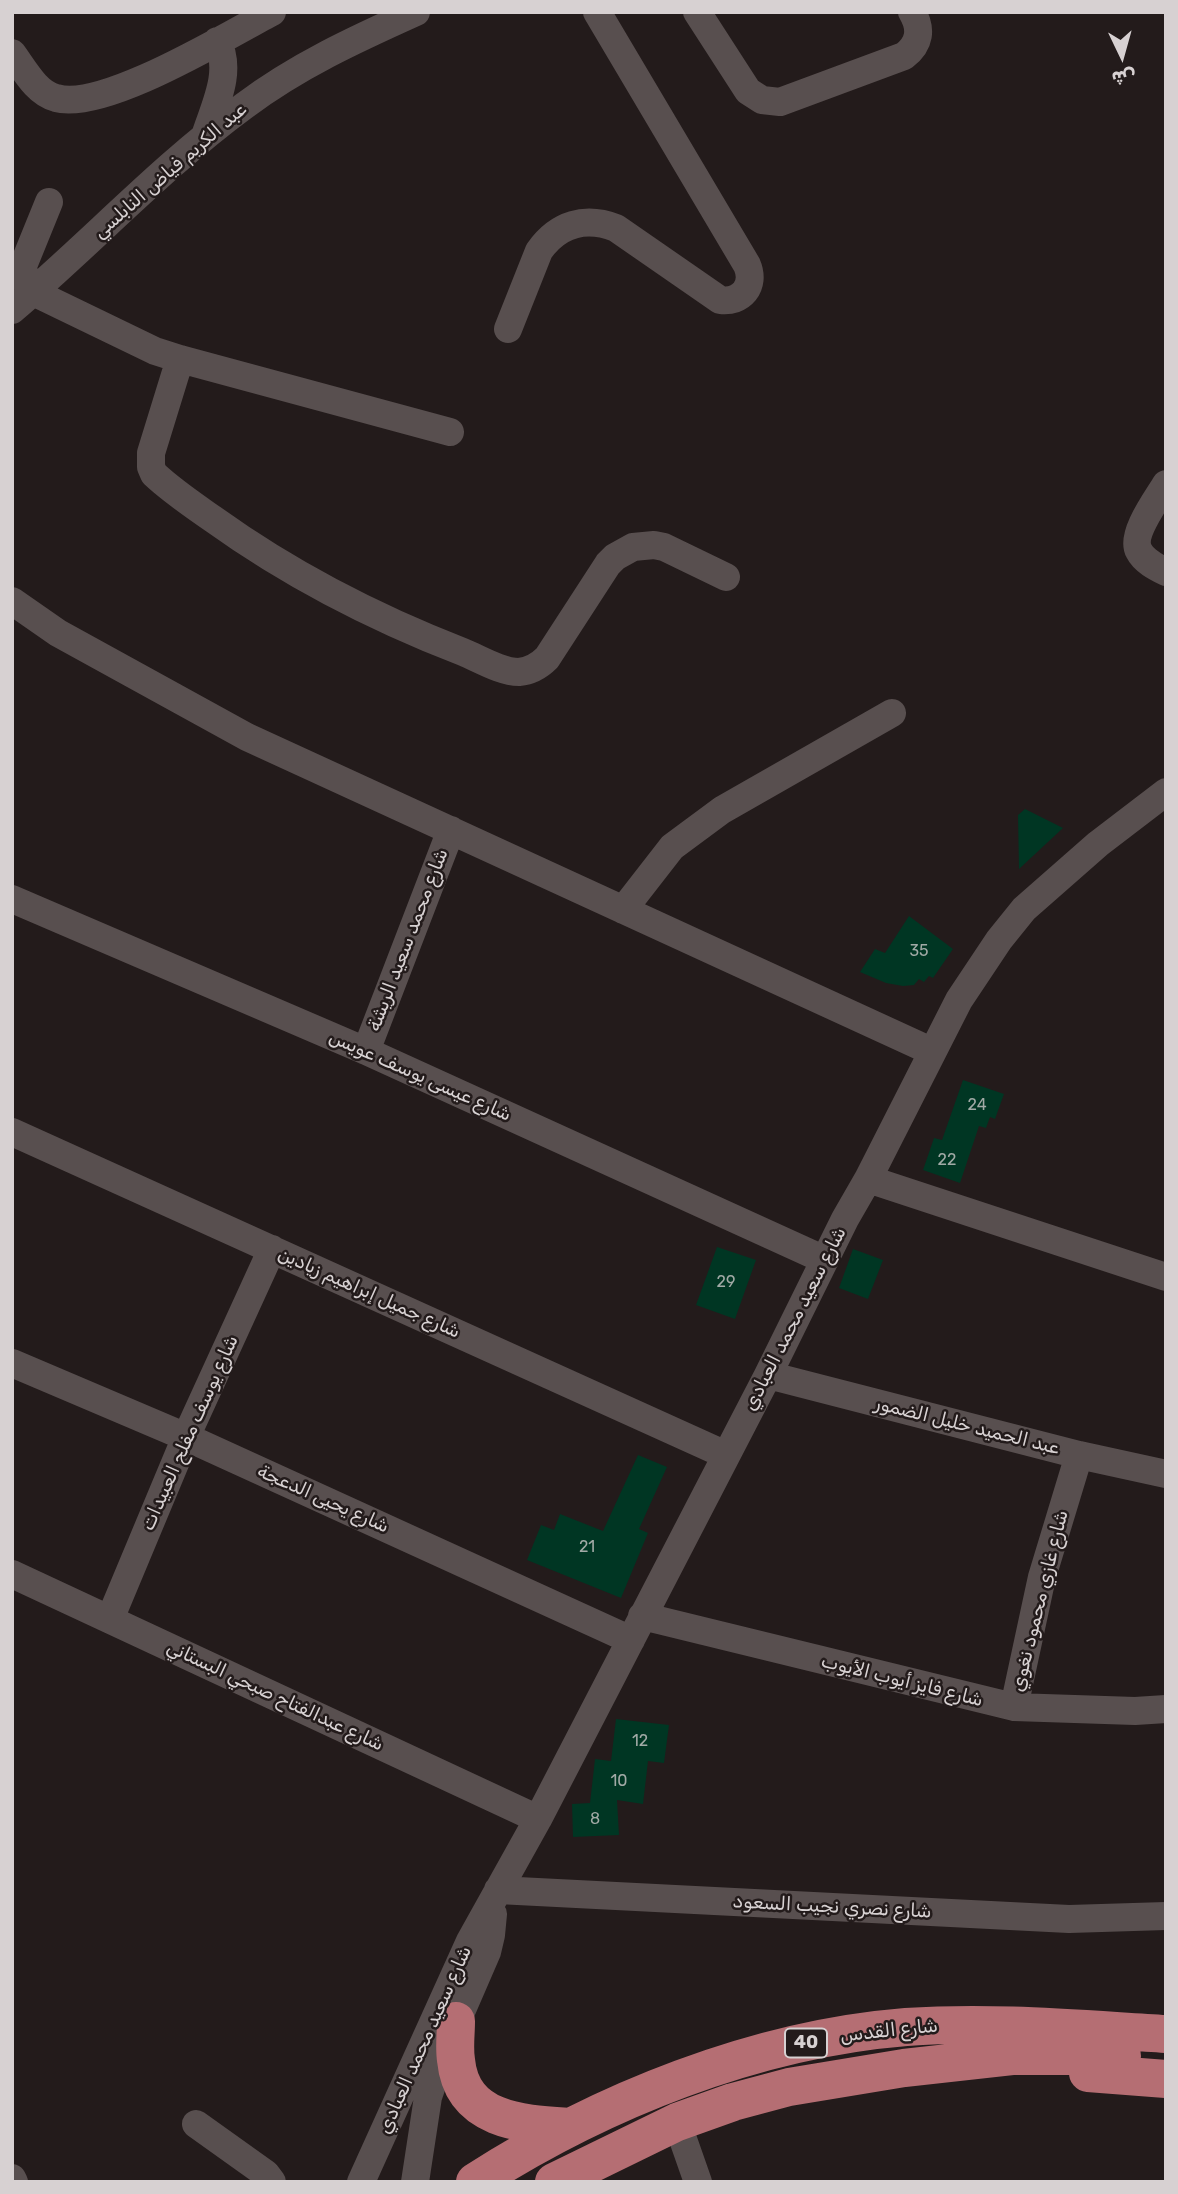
<!DOCTYPE html>
<meta charset="utf-8">
<style>
body{margin:0}
#map{position:relative;width:1178px;height:2194px;overflow:hidden;background:#231b1b;font-family:Rubik,Cairo,sans-serif}
canvas{display:block}
.frame{position:absolute;inset:0;border:14px solid #d7d1d2;pointer-events:none}
.north{position:absolute;left:1087px;top:21px;width:70px;height:70px;-webkit-text-stroke:5px #231b1b;paint-order:stroke;rotate:175deg;font-size:19px;font-weight:700;line-height:28px;text-align:center;color:#d7d1d2}
.north::after{content:'';display:block;margin:auto;width:24px;height:32px;background:#d7d1d2;clip-path:polygon(50% 0,100% 100%,50% 72%,0 100%)}
</style>
<div id="map">
<canvas width="1178" height="2194"></canvas>
<div class="frame"></div>
<div class="north">ش</div>
</div>
<script>
const ctx = document.querySelector('canvas').getContext('2d');
ctx.lineJoin = 'round';
function fillPath(path, color) {
  ctx.fillStyle = color;
  ctx.fill(path, 'evenodd');
}
function trace(path, color, width, dash) {
  ctx.strokeStyle = color;
  ctx.lineWidth = width;
  ctx.lineCap = dash ? 'butt' : 'round';
  ctx.setLineDash(dash || []);
  ctx.stroke(path);
}
function label(font, color, halo, rows, align = 'center') {
  ctx.font = font + ' Rubik,Cairo,sans-serif';
  ctx.lineWidth = 5;
  ctx.setLineDash([]);
  ctx.textBaseline = 'middle';
  ctx.strokeStyle = halo;
  ctx.fillStyle = color;
  for (const [text, x, y, turn = 0] of rows) {
    ctx.save();
    ctx.translate(x, y);
    ctx.rotate((+turn || 0) * Math.PI / 180);
    ctx.textAlign = isNaN(turn) ? turn : align;
    if (halo) ctx.strokeText(text, 0, 0);
    ctx.fillText(text, 0, 0);
    ctx.restore();
  }
}
fillPath(new Path2D(`
 M1025,809L1063,828L1019,869L1018,815Z
 M909,916L953,949L933,978L929,976L924,982L919,979L914,985L903,986L886,983L860,972L875,949L885,953Z
 M963,1080L1004,1094L995,1119L990,1117L986,1128L979,1126L960,1183L923,1170L934,1138L942,1140Z
 M717,1247L756,1260L735,1319L696,1305Z
 M853,1249L883,1260L868,1299L839,1288Z
 M638,1455L667,1467L639,1529L648,1533L621,1598L527,1560L541,1525L554,1530L560,1514L603,1531Z
 M616,1719L669,1725L664,1763L648,1761L643,1804L617,1800L619,1835L573,1837L572,1804L590,1803L595,1759L611,1761Z`), '#003623');
trace(new Path2D(`
 M697,12L748,91L762,100L780,102L904,56C920,44 922,29 912,12
 M12,53C24,69 36,93 56,98C103,112 228,35 272,12
 M205,136C215,105 233,71 217,41
 M49,202L23,266L25,281L33,292L155,351L180,359L450,432
 M12,310C90,244 161,167 244,106C297,66 356,39 416,12
 M508,329L539,251C558,224 585,216 616,228L720,300C741,303 756,286 747,265L597,12
 M180,359L151,453V467L154,474C172,491 193,505 213,519C291,575 375,618 463,652C480,659 501,672 519,672C530,671 539,666 547,658L608,564L615,557L633,547L654,545L664,547L726,577
 M1166,484C1157,499 1130,535 1139,551C1144,561 1156,567 1166,572
 M12,601L58,633L247,737L931,1051
 M12,899L366,1051L825,1260
 M623,910L672,847L722,810L892,713
 M366,1051L451,830
 M12,1132L726,1455
 M868,1179L1166,1277
 M12,1363L186,1437L631,1640
 M768,1375L1079,1455L1166,1474
 M12,1574L538,1819
 M642,1616L1014,1707L1135,1711L1166,1709
 M110,1619L186,1437L272,1249
 M1014,1707L1042,1577L1079,1455
 M498,1890L1069,1919L1166,1916
 M677,2122L698,2182
 M196,2124L266,2174L272,2182
 M12,2178L14,2182
 M361,2182L470,1941L538,1819L768,1375L845,1219L868,1179L959,1000L999,940L1024,909L1098,844L1166,792
 M415,2182L428,2097L442,2056L487,1952L491,1935L493,1914`), '#584f4f', 28);
trace(new Path2D(`
 M456,2021C456,2034 454,2047 456,2060C462,2122 523,2124 571,2127
 M1088,2073L1166,2079
 M475,2182C601,2101 756,2039 906,2027C993,2021 1079,2029 1166,2034
 M554,2182L677,2122L733,2102L789,2087L904,2068L1012,2056H1122`), '#b56e73', 38);
label('16px', '#a1aaa6', null, [
 ["35",919,951],
 ["24",977,1105],
 ["22",947,1160],
 ["29",726,1282],
 ["21",587,1547],
 ["12",640,1741],
 ["10",619,1781],
 ["8",595,1819]
]);
for (const [x, y, w] of [
 [806,2043,42]
]) {
  const box = new Path2D();
  box.roundRect(x - w / 2, y - 14.5, w, 29, 5);
  ctx.fillStyle = '#231b1b';
  ctx.fill(box);
  trace(box, '#d7d1d2', 2);
}
label('bold 18px', '#d7d1d2', null, [
 ["40",806,2043]
]);
label('19px', '#d7d1d2', '#231b1b', [
 ["عبد الكريم فياض النابلسي",170,171,-41],
 ["شارع محمد سعيد الريشة",408,940,-69],
 ["شارع عيسى يوسف عويس",420,1076,24],
 ["شارع جميل إبراهيم زيادين",369,1293,24],
 ["شارع سعيد محمد العبادي",795,1319,-63],
 ["عبد الحميد خليل الضمور",967,1426,14],
 ["شارع يوسف مفلح العبيدات",190,1433,-66],
 ["شارع يحيى الدعجة",323,1499,24],
 ["شارع غازي محمود نغوي",1040,1601,-76],
 ["شارع فايز أيوب الأيوب",902,1681,14],
 ["شارع عبدالفتاح صبحي البستاني",275,1696,25],
 ["شارع نصري نجيب السعود",832,1907,3],
 ["شارع القدس",889,2031,-6],
 ["شارع سعيد محمد العبادي",425,2040,-66]
]);
</script>
